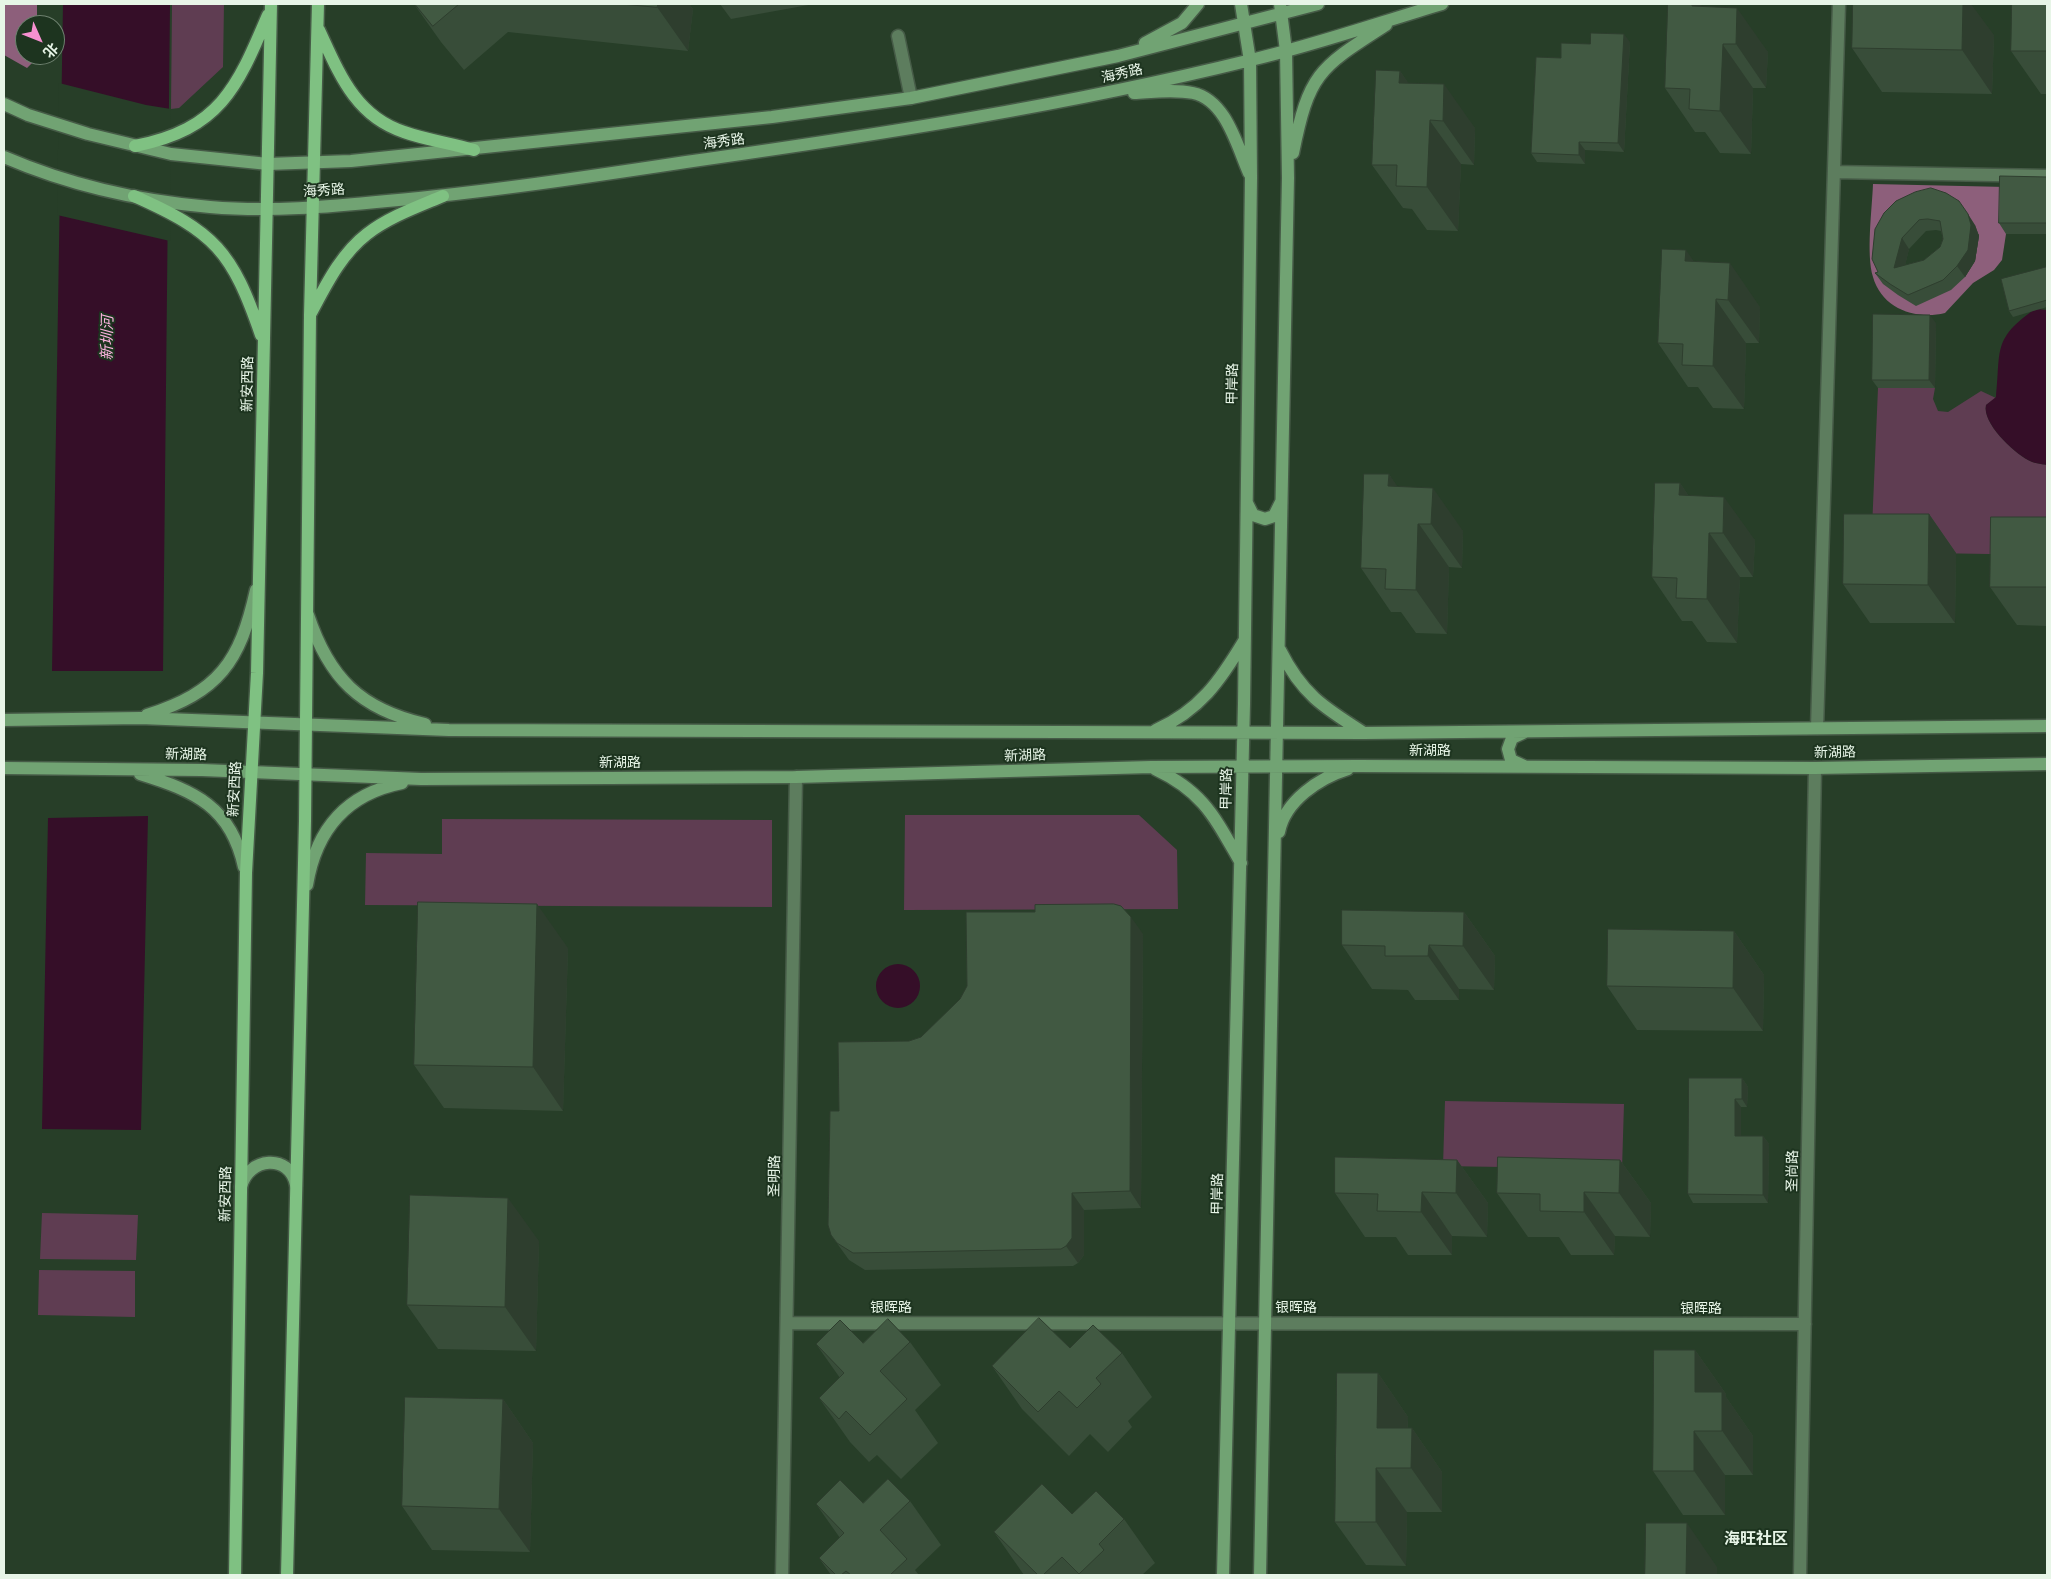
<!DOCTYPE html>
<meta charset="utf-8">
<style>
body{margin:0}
#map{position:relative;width:2051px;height:1579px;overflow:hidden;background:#273e28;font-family:"Fira Sans Condensed","Noto Sans SC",sans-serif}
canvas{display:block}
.frame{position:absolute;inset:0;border:5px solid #e7f5e7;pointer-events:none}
.north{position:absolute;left:15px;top:15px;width:50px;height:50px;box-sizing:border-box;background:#1d341f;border:1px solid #6e816f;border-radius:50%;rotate:134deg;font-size:14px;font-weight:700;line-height:20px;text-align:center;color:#e7f5e7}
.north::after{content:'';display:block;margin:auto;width:18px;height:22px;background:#f690d0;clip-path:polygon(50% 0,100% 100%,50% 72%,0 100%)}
</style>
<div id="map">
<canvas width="2051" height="1579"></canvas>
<div class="frame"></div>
<div class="north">北</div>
</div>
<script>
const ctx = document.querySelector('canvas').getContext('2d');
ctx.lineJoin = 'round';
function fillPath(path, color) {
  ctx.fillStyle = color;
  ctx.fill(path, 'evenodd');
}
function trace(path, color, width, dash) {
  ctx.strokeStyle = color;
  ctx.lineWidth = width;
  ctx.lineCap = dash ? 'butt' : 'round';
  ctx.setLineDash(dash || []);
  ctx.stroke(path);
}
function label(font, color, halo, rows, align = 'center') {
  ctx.font = font + ' "Fira Sans Condensed","Noto Sans SC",sans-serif';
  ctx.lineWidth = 4;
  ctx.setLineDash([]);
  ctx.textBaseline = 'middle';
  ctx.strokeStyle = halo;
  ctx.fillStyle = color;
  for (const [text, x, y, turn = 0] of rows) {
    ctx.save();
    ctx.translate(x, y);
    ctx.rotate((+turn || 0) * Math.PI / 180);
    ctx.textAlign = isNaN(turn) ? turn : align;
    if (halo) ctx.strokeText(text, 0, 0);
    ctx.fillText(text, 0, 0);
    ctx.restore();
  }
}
fillPath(new Path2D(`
 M172,4H224L223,67L179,108L171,109Z
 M1878,388H1935L1933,399L1938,411L1948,412L1981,391L1996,398L1986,405C1982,423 2013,452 2028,460C2033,463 2041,464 2047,465V555L1871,552Z
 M905,815H1139L1177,850L1178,909L904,910Z
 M442,819L772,820V907L365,905L366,853L442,854Z
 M1445,1101L1624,1104L1622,1169L1443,1166Z
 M42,1213L138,1215L136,1260L40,1259Z
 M39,1270L135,1271V1317L38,1315Z`), '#5f3d52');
fillPath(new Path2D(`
 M4,4H37V25H25V55H36V59L27,68L4,55Z
 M1873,184L2007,187L2006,234L2002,260L1994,270L1973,283L1945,313C1916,320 1882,309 1873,277C1866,254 1872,210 1873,184ZM1954,204L1979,235L1975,261L1965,277L1880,270Z`), '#8d5f7b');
fillPath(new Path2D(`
 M63,4H170L163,671H52Z
 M2035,309L2047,310V465C2041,464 2033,463 2028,460C2013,452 1982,423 1986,405L1996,397C2001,350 1992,339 2035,309Z
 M148,816L141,1130L42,1129L48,818Z
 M876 986a22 22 0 1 1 44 0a22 22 0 1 1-44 0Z`), '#350e28');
fillPath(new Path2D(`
 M59,83L146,105L171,109L170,241L57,215Z`), '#273e28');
const street = new Path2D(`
 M898,36L911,98
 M1834,172L2047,176
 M1817,728L1839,4
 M787,1323L1805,1324
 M782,1575L796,777
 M1800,1575L1815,768`);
const secondary = new Path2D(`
 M1145,43L1182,23L1198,4
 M1134,93C1153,92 1174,89 1193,93C1226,100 1237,146 1249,173
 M4,104L28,115L88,134L171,154L268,164L351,161L772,117L911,98L1118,56L1318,4
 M1293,153C1309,73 1319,68 1386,25
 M4,157C69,185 140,201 210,207C269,212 328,207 387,201C487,192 587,177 686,162C876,135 1065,106 1251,60C1315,45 1378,23 1442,4
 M1247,503L1253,515L1265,519L1274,516L1281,502
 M308,615C329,678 360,709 425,724
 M1280,650C1302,694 1323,707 1364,733
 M147,715C219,692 240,662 256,590
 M4,720L140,718L449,730L1364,733L2047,726
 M1156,730C1200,710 1220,681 1244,641
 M1524,766L1511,760L1508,749L1512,738L1525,732
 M4,768L202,770L421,779L796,777L1151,767L1358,766L1815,768L2047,764
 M1155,769C1204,792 1215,818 1241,863
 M140,774C195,791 231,807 244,867
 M1279,832C1285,801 1319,778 1348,769
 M307,885C316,830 346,794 402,783
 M241,1187C248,1157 290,1153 296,1185
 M1223,1575L1244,704L1251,178L1250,61L1241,4
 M1260,1575L1288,178L1286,51L1280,4`);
const primary = new Path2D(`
 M319,30C339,73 355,116 404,132C426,140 451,143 474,150
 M135,146C220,129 237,88 268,15
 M134,196C215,232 232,251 261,335
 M311,313C326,285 341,254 367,234C389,217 417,207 443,196
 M235,1575L246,873L257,673L271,4
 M287,1575L305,821L310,315L318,4`);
trace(street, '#465b47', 15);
trace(secondary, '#465b47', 15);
trace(primary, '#465b47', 15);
trace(street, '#5d7d5e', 12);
trace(secondary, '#71a373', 12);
trace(primary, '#7fc182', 12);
fillPath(new Path2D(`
 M414,4H689L693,9L688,51L508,32L464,70L441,42Z
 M720,4H814L731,19Z
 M2047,4V94H2041L2011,51Z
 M1702,7L1768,52L1766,88H1753L1751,154L1720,153L1705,132H1695L1665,88Z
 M1994,35L1992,94L1882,92L1852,48Z
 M1630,42L1624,152L1585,150V164L1537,162L1531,153L1561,58L1590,44Z
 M1400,71L1408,83L1475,128L1474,165L1461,164L1458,231L1427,230L1412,209L1403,208L1372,165Z
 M2047,177V234H2006L1999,223Z
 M1884,213L1975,225L1979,236L1975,261L1965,277L1951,290L1916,306L1898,295L1883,284L1875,273L1878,272ZM1936,230L1941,231L1943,239L1940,247L1924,260L1905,265L1909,249L1926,231Z
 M1694,262L1760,307L1759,343H1746L1744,409L1713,408L1698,387H1688L1658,343Z
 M2047,267V307L2013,317L2009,311Z
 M1936,323L1935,388H1878L1872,380Z
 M1389,474L1397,487L1463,531L1462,568L1449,567L1447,634L1416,633L1401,612H1391L1361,568Z
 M1680,483L1688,495L1755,540L1753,577H1740L1737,643L1707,642L1692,621H1682L1652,577Z
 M1929,514L1956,553L1955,623H1870L1843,584Z
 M2047,517V626L2017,625L1990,587Z
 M1464,912L1495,956L1494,990L1459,989V1000H1415L1408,990L1372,989L1342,945Z
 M1734,931L1764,975L1763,1031L1637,1030L1607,986Z
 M1143,934L1141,1208L1084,1210V1255L1078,1263L1073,1266L865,1270L849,1260L831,1235L839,1111L909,1041L921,1037Z
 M568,948L563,1111L444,1108L414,1065Z
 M1742,1078L1748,1087L1747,1107H1741V1136H1763L1769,1144L1768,1203H1693L1688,1194Z
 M1457,1160L1488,1203L1487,1237L1452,1236V1255H1408L1396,1237H1365L1335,1193Z
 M1620,1160L1651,1203L1650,1237L1615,1236L1614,1255H1571L1559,1237H1528L1497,1193Z
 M539,1241L536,1351L438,1349L407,1305Z
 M910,1342L941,1385L915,1410L938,1443L901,1479L877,1455L869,1462L850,1442L819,1398L840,1378L816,1344Z
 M1070,1348L1122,1353L1152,1397L1128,1421L1132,1427L1108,1452L1090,1434L1069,1456L1022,1409L992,1366Z
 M1695,1350L1726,1394V1397L1753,1436V1475H1725V1515H1683L1653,1471Z
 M1378,1373L1408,1417V1428H1412L1442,1472V1512H1407L1406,1566L1366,1565L1335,1522Z
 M503,1399L533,1443L530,1552L432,1550L402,1506Z
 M910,1501L941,1545L915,1570L919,1575H831L819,1558L840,1538L816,1504L863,1503Z
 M1072,1514L1124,1519L1155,1563L1142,1575H1024L994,1532Z`), '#384d39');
fillPath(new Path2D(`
 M658,4H689L693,9L688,51L657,7Z
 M1692,4H1700L1724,38L1723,45L1753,88L1751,154L1720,111L1692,6Z
 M1963,4H1971L1994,35L1992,94L1962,50Z
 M1737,8L1768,52L1766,88L1736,44Z
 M1624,34L1630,42L1624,152L1618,143Z
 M1400,71L1431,115L1430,121L1461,164L1458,231L1427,187L1399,83Z
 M1444,84L1475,128L1474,165L1443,121Z
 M1579,142L1585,150V164L1579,155Z
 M1968,214L1975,225L1979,236L1975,261L1965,277L1957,266Z
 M1902,238L1909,249L1902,279L1894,268Z
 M1686,250L1716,293V300L1746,343L1744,409L1713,366L1685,261Z
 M1730,263L1760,307L1759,343L1728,300Z
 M1930,315L1936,323L1935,388L1929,380Z
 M1389,474L1419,518V524L1449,567L1447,634L1416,590L1388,486Z
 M1680,483L1710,527V534L1740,577L1737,643L1707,599L1679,495Z
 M1433,488L1463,531L1462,568L1431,524Z
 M1724,497L1755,540L1753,577L1723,533Z
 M1929,514L1956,553L1955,623L1928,585Z
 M537,904L568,948L563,1111L533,1067Z
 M1464,912L1495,956L1494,990L1463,946Z
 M1131,917L1143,934L1141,1208L1130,1191Z
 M1734,931L1764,975L1763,1031L1733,988Z
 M1429,945L1459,989V1000L1428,956Z
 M1742,1078L1748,1087L1747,1107L1742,1099Z
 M1735,1099L1741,1107V1144L1735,1136Z
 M1763,1136L1769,1144L1768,1203L1763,1195Z
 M1457,1160L1488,1203L1487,1237L1456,1193Z
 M1620,1160L1651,1203L1650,1237L1619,1193Z
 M1422,1192L1452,1236V1255L1421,1212Z
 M1584,1192L1615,1236L1614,1255L1584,1212Z
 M1072,1193L1084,1210V1255L1078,1263L1066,1246Z
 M508,1198L539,1241L536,1351L505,1307Z
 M1695,1350L1726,1394V1397L1753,1436V1475L1695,1392Z
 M1378,1373L1408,1417L1407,1468L1377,1428Z
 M503,1399L533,1443L530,1552L499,1509Z
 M1412,1428L1442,1472V1512L1411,1468Z
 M1694,1431L1725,1475V1515L1694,1471Z
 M1376,1468L1407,1512L1406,1566L1376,1522Z
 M1687,1523L1717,1567V1575H1686Z`), '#2e3e2e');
const building = new Path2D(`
 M415,4H459L433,26Z
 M622,4H658L657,7Z
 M1668,4H1692V6L1737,8L1736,44H1723L1720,111L1689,109L1690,89L1665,88Z
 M1853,4H1963L1962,50L1852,48Z
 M2012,4H2047V51H2011Z
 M1591,33L1624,34L1618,143L1579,142V155L1531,153L1536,57L1561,58V43L1590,44Z
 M1376,70L1400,71L1399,83L1444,84L1443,121L1430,120L1427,187L1396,186L1397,165H1372Z
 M2000,176L2047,177V223H1999Z
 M1931,188L1946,193L1959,201L1968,214L1971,225L1968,250L1957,266L1943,280L1908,295L1890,284L1875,273L1878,272L1872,259L1875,229L1884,213L1896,201L1915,192ZM1928,219L1940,221L1943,239L1940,247L1924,260L1894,268L1902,238L1919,220Z
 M1662,249L1686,250L1685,261L1730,263L1728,300L1716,299L1713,366L1682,365L1683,344L1658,343Z
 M2046,267H2047V300L2009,311L2001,279Z
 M1873,314L1930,315L1929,380H1872Z
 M1364,474H1389L1388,486L1433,488L1431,524H1418L1416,590L1385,589L1386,569L1361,568Z
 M1655,483H1680L1679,495L1724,497L1723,533H1709L1707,599L1676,598L1677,578L1652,577Z
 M1844,514H1929L1928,585L1843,584Z
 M1991,517H2047V587H1990Z
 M418,902L537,904L533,1067L414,1065Z
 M1114,904L1121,906L1131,917L1130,1191L1072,1193V1238L1066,1246L1061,1249L853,1253L837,1243L831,1235L828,1225L830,1111H839L838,1042L909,1041L921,1037L960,999L967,986L966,912H1035V905Z
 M1342,910L1464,912L1463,946L1429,945L1428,956H1385V946L1342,945Z
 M1608,929L1734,931L1733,988L1607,986Z
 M1689,1078H1742V1099H1735V1136H1763V1195L1688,1194Z
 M1335,1157L1457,1160L1456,1193L1422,1192L1421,1212L1377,1211L1378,1194L1335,1193Z
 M1498,1157L1620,1160L1619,1193L1584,1192V1212L1540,1211V1194L1497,1193Z
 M410,1195L508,1198L505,1307L407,1305Z
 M1039,1318L1070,1348L1093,1325L1122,1353L1096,1378L1101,1384L1077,1408L1059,1391L1038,1412L992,1366Z
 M888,1319L910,1342L880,1371L907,1399L870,1435L846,1411L839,1419L819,1398L844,1373L816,1344L840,1320L863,1343Z
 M1654,1350H1695V1392H1722V1431H1694V1471H1653Z
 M1337,1373H1378L1377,1428H1412L1411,1468H1376V1522H1335Z
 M405,1397L503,1399L499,1509L402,1506Z
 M888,1479L910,1501L880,1530L907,1559L890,1575H851L846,1571L841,1575H836L819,1558L844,1533L816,1504L840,1480L863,1503Z
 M1042,1484L1072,1514L1096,1491L1124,1519L1099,1544L1104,1550L1079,1574L1062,1557L1043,1575H1038L994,1532Z
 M1646,1523H1687L1686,1575H1645Z`);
fillPath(building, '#415942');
trace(building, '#2e3e2e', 1);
label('14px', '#e7f5e7', '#1d341f', [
 ["海秀路",1122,74,-13],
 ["海秀路",724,142,-8],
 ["海秀路",324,191,-4],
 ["新安西路",248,384,-89],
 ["甲岸路",1233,384,-89],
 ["新湖路",1430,751],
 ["新湖路",1835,753,-1],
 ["新湖路",186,755,1],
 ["新湖路",1025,756,-2],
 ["新湖路",620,763],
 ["新安西路",235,789,-87],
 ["甲岸路",1227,789,-89],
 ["圣尚路",1793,1171,-89],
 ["圣明路",775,1176,-89],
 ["新安西路",226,1194,-89],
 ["甲岸路",1218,1194,-89],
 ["银晖路",891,1308],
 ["银晖路",1296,1308],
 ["银晖路",1701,1309]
]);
label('italic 15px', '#fcb3df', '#1d341f', [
 ["新圳河",108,338,-89]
]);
label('bold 16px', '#e7f5e7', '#1d341f', [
 ["海旺社区",1756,1540]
]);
</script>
